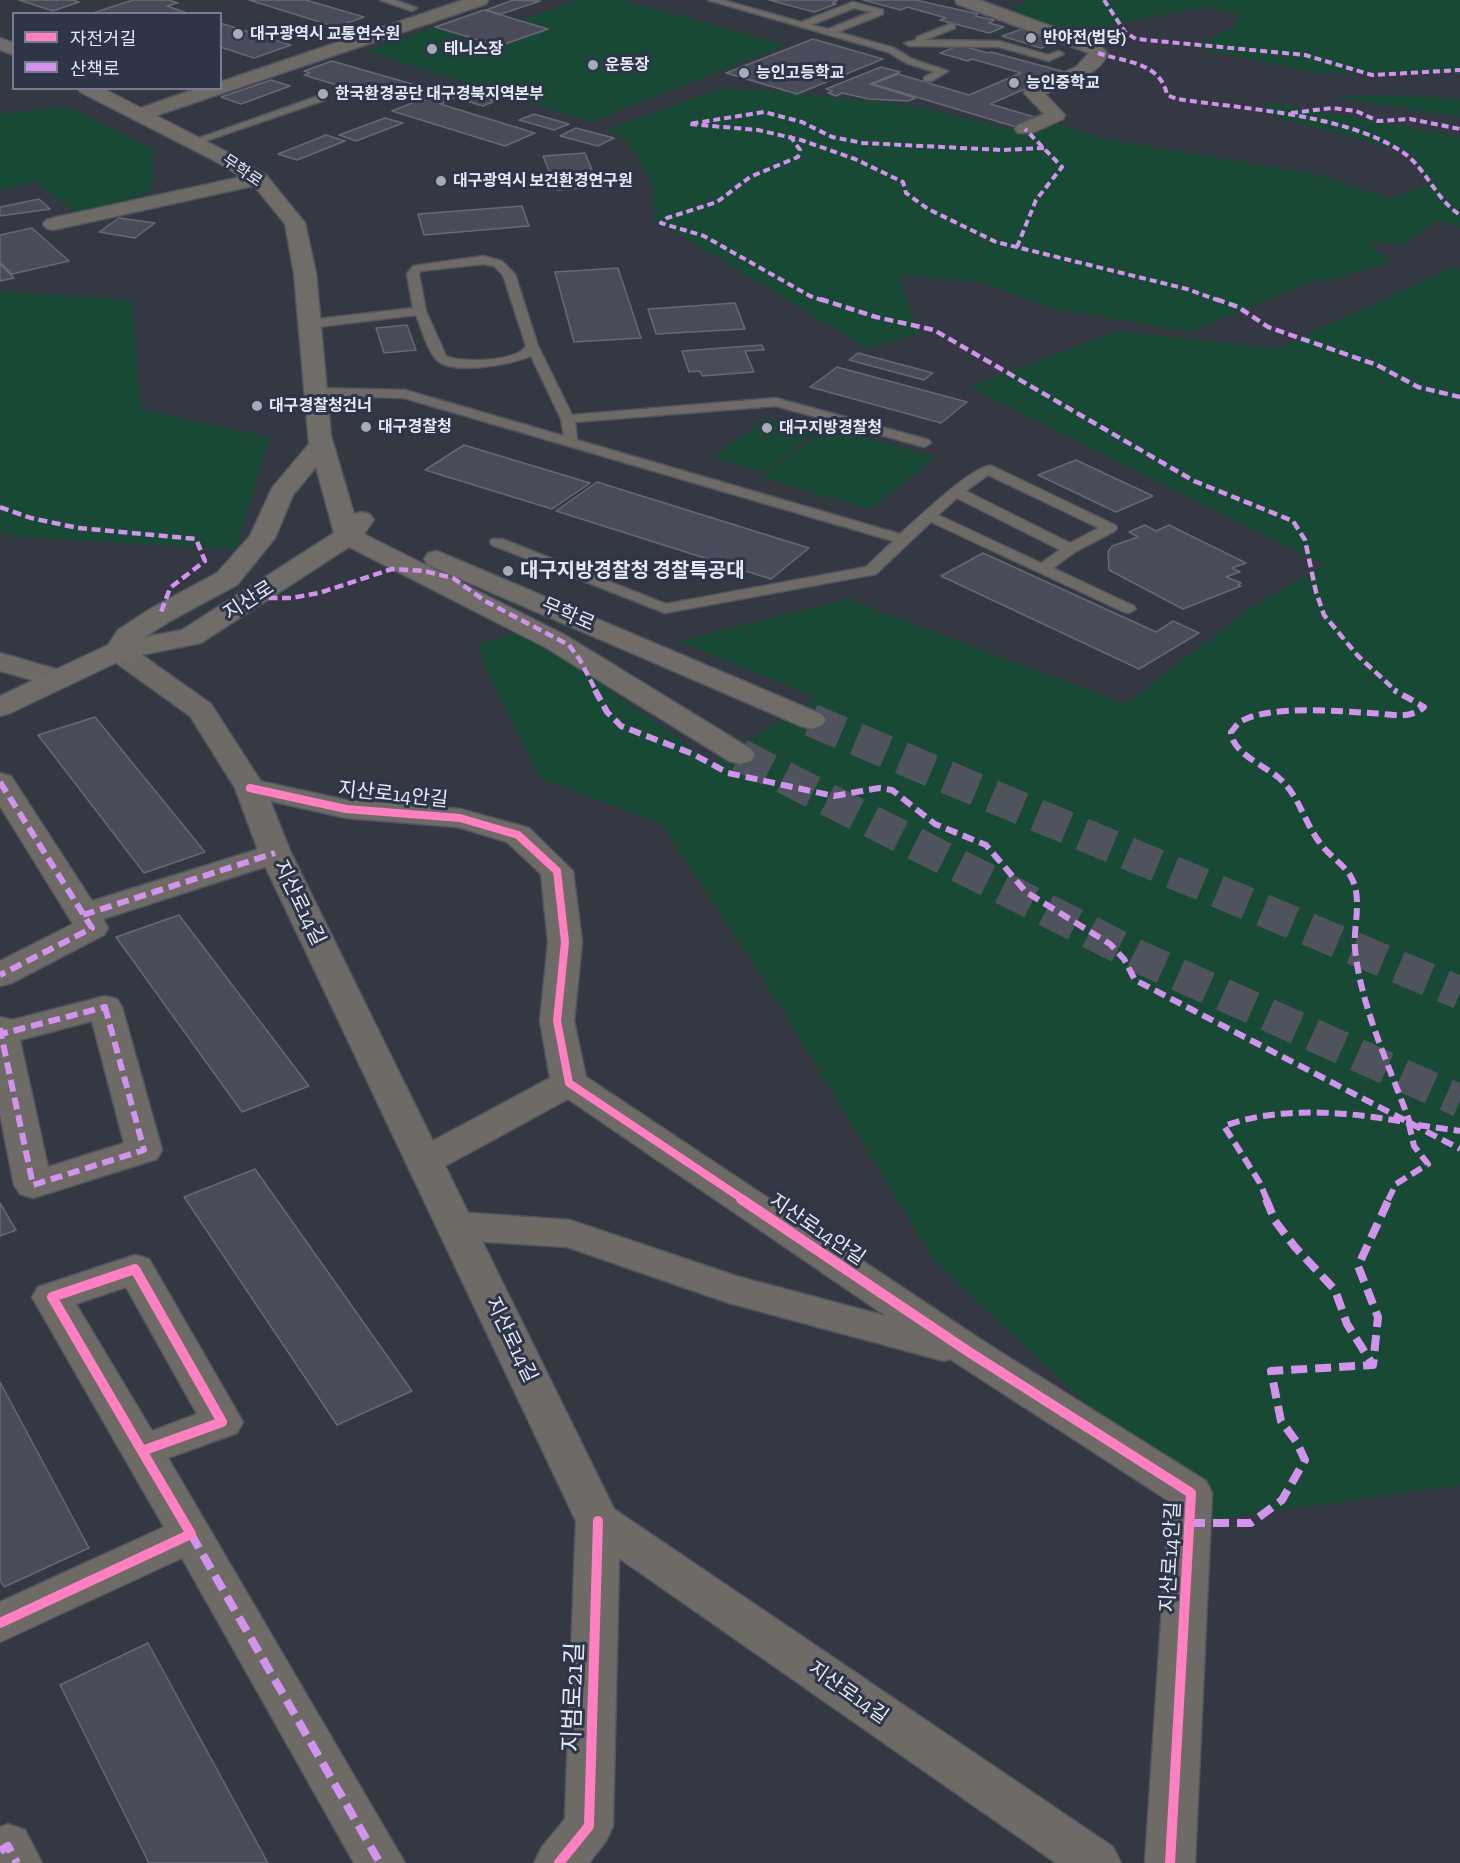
<!DOCTYPE html>
<meta charset="utf-8">
<style>
body{margin:0}
#map{position:relative;width:1460px;height:1863px;overflow:hidden;background:#343842;font-family:"Zilla Slab","Noto Sans KR",serif}
canvas{display:block}
.legend{position:absolute;left:12px;top:12px;width:210px;height:78px;box-sizing:border-box;background:#2e3548;border:2px solid #777d8e;margin:0;padding:8px 10px;list-style:none;font-size:18px;color:#e5e9f6}
.legend li{display:flex;align-items:center;gap:12px;height:30px}
.legend b{width:30px;border:2px solid #777d8e}
</style>
<div id="map">
<canvas width="1460" height="1863"></canvas>
<ul class="legend">
<li><b style="height:8px;background:#ff80c0"></b>자전거길</li>
<li><b style="height:8px;background:#d193ec"></b>산책로</li>
</ul>
</div>
<script>
const ctx = document.querySelector('canvas').getContext('2d');
ctx.lineJoin = 'round';
function fillPath(path, color) {
  ctx.fillStyle = color;
  ctx.fill(path, 'evenodd');
}
function trace(path, color, width, dash) {
  ctx.strokeStyle = color;
  ctx.lineWidth = width;
  ctx.lineCap = dash ? 'butt' : 'round';
  ctx.setLineDash(dash || []);
  ctx.stroke(path);
}
function label(font, color, halo, rows, align = 'center') {
  ctx.font = font + ' "Zilla Slab","Noto Sans KR",serif';
  ctx.lineWidth = 6;
  ctx.setLineDash([]);
  ctx.textBaseline = 'middle';
  ctx.strokeStyle = halo;
  ctx.fillStyle = color;
  for (const [text, x, y, turn = 0] of rows) {
    ctx.save();
    ctx.translate(x, y);
    ctx.rotate((+turn || 0) * Math.PI / 180);
    ctx.textAlign = isNaN(turn) ? turn : align;
    if (halo) ctx.strokeText(text, 0, 0);
    ctx.fillText(text, 0, 0);
    ctx.restore();
  }
}
fillPath(new Path2D(`
 M578,0H623L786,45L591,122L366,51L433,28L498,48L551,28L522,20Z
 M1029,0H1460V73H1314L1194,47L1233,27L1240,15L1205,7L1072,32L1011,11Z
 M718,89H748L898,104L931,109L1014,130L1043,119L1104,139L1314,174L1390,199L1430,183L1409,152L1275,117L1262,101L1460,137V227L1438,220L1404,244L1368,243L1392,262L1340,277L1308,283L1190,332L1049,308L983,283L899,275L918,334L867,348L655,220L653,183L626,140L606,130Z
 M1405,95L1460,99V117L1332,97Z
 M67,106L153,149V188L124,203L78,214L36,182L0,190V115Z
 M1453,267L1460,270V1485L1211,1520L935,1262L764,980L660,823L541,779L486,670L479,644L515,633L571,663L713,763L817,698L678,641L848,599L1125,704L1250,609L1324,565L970,387L1117,331L1277,349Z
 M0,291L132,300L141,409L270,437L236,549L18,537L0,531Z
 M766,418L816,432L764,472L713,457Z
 M829,427L935,457L870,510L761,477Z`), '#174934');
const building = new Path2D(`
 M19,0H72L79,2L53,11Z
 M133,0H169L178,3L167,6L190,14H90Z
 M249,0H306L364,17L336,27Z
 M513,0L540,1L501,14L486,10Z
 M769,0H832L837,1L832,3L836,4L814,12Z
 M863,0H916L978,14L975,16L994,20L989,23L1004,27L989,33L940,20L946,18L907,7L901,10Z
 M484,10L548,29L499,46L435,27Z
 M220,23L291,45L254,58L220,47Z
 M1022,29L1060,40L1041,48L1002,36Z
 M813,39L883,59L797,94L726,73Z
 M960,45L987,53L991,52L1065,72L990,104L1038,118L1016,127L873,84L898,74L969,95L1021,73L972,59L968,61L940,53Z
 M332,61L419,86L414,88L420,90L393,100L386,98L382,99L304,75L310,73L304,71Z
 M881,67L900,72L870,84L916,98L908,101L869,99L842,93L836,96L828,93L833,91L826,89Z
 M271,80L290,86L241,104L221,97Z
 M437,93L454,98L440,104L535,133L505,146L392,111Z
 M469,93L495,101L483,106L457,98Z
 M534,114L569,124L554,130L519,120Z
 M385,118L403,123L356,141L339,135Z
 M576,128L614,138L598,146L560,136Z
 M326,135L345,141L297,160L278,154Z
 M585,153L599,187L557,190L543,156Z
 M39,199L50,209L0,216V207Z
 M522,206L529,226L424,235L418,214Z
 M119,218L155,223L135,238L99,232Z
 M32,228L69,261L12,274L0,262V235Z
 M0,264L14,278L0,281Z
 M618,268L641,338L574,342L555,272Z
 M735,303L745,329L656,334L648,309Z
 M407,325L416,350L384,353L376,328Z
 M762,345L764,350L745,351L754,372L702,376L700,371L689,372L682,351Z
 M858,353L933,373L924,380L849,360Z
 M837,367L967,402L941,423L810,387Z
 M464,445L590,483L552,509L425,470Z
 M1076,460L1153,496L1116,512L1038,475Z
 M597,482L809,548L771,579L556,511Z
 M1145,525L1156,531L1169,525L1246,563L1232,568L1240,572L1226,577L1241,583L1238,585L1241,586L1183,609L1109,570L1108,552L1112,546L1138,537L1129,532Z
 M983,553L1156,632L1173,621L1199,633L1139,669L941,576Z
 M95,717L205,852L144,873L38,735Z
 M179,915L309,1086L242,1112L116,937Z
 M255,1169L412,1391L337,1425L184,1197Z
 M0,1203L16,1230L0,1236Z
 M0,1382L89,1548L4,1587L0,1580Z
 M148,1643L268,1863H149L60,1685Z`);
fillPath(building, '#4a4b58');
trace(building, '#666871', 1.5);
trace(new Path2D(`
 M811,720L1460,993
 M740,755L1137,956L1460,1101`), '#4f535d', 33, [33, 16]);
const service = new Path2D(`
 M380,0H395L417,8L412,11Z
 M708,0H723L801,22L853,2L883,10V14L838,32L894,48L912,59L948,71L932,81H924V77L934,72L906,63L888,52ZM854,8L871,12L828,29L811,25Z
 M952,23L955,24V28L925,40L999,41L1048,55L1059,51L1064,54L1049,61L999,47L909,46L904,43L916,40L917,37Z
 M321,95L326,98L325,100L197,144L193,145L188,142Z
 M483,256L502,261L515,274L538,346L572,415L776,398L929,440L931,443L924,447L776,406L575,422L577,440L900,534C915,521 976,462 992,466L1115,525L1117,528L1115,531L1075,552L1053,568L1134,606L1136,609L1129,613L1124,612L931,522L876,574L665,613L492,545L490,542L492,539H502L666,604L866,567L893,541L404,398L310,395L309,392L310,389L315,388L405,390L564,436L561,419L531,356C513,364 449,377 435,358C426,347 422,329 416,315L309,328L303,324L309,320L413,308L407,274L413,266ZM483,264L494,266L503,275L526,346C516,362 462,363 446,356L426,311L419,274L421,271ZM988,475L1099,528L1070,543L966,491ZM957,498L1060,550L1041,563L938,515Z`);
const minor = new Path2D(`
 M463,0H488L486,4L146,119H132L130,115L132,111L198,88H220V82Z
 M955,0H979L1100,44L1107,53C1103,74 1063,86 1045,94L1065,115L1063,119L1032,133H1018L1015,129L1018,125L1044,114L1024,93L1026,89L1076,67L1089,53L957,4Z
 M259,173L266,175L269,179L266,183L53,230L46,228L43,224L46,220L53,218Z
 M0,653L70,673L74,679L70,685L60,688L0,671Z
 M0,773L11,776L92,901L275,844L286,846L291,853L286,860L103,919L108,928L104,935L12,983L0,986V961L73,924L0,806Z
 M250,779L346,800L460,809L529,828L573,871L582,942L574,1021L586,1077L983,1341L1206,1481L1212,1493L1195,1863H1145L1169,1501L950,1359L944,1361L729,1303L567,1247L456,1240L443,1236L437,1226L443,1216L456,1212L570,1220L736,1276L886,1316L568,1099L438,1170L425,1174L412,1170L407,1161L412,1152L550,1078L540,1021L548,942L541,874L507,842L458,827L346,818L239,794L235,788L239,782Z
 M105,996L117,999L122,1007L162,1150L157,1159L46,1194L33,1198L20,1194L14,1185L0,1114V1017L12,1020ZM92,1021L124,1143L48,1167L20,1040Z
 M135,1255L149,1259L243,1422L237,1433L168,1458L405,1863H354L182,1558L0,1642V1602L164,1527L32,1297L38,1287ZM126,1287L197,1414L152,1431L76,1304Z
 M8,1824L25,1830L42,1863H0V1827Z`);
const tertiary = new Path2D(`
 M118,643L128,645L211,704L265,788L291,853L614,1509L1113,1847L1121,1863H1056L619,1558L613,1826L606,1841L589,1863H534L542,1847L565,1819L576,1521L259,853L235,788L190,716L108,657L104,651L108,645Z`);
const secondary = new Path2D(`
 M0,38L14,43V55L0,50Z
 M78,88H102L229,153L266,175L305,223L316,273L331,436L354,514L361,512L370,514L374,520L364,534L565,635L751,749L755,755L751,761L740,764L729,761L545,647L349,547L201,643L126,658L10,713L0,716V696L108,645L118,630L150,609L217,573L250,536L272,488L309,444L294,273L285,224L252,183L215,161L80,92ZM316,467L334,533L182,630L145,637L170,621L237,585L275,538L293,495Z
 M437,551L821,714L826,720L821,726L811,729L801,726L428,565L424,559L428,553Z`);
trace(service, '#51555e', 3);
trace(minor, '#51555e', 3);
trace(tertiary, '#51555e', 3);
trace(secondary, '#51555e', 3);
fillPath(service, '#6e6a66');
fillPath(minor, '#6e6a66');
fillPath(tertiary, '#6e6a66');
fillPath(secondary, '#706d69');
trace(new Path2D(`
 M1104,0L1125,32L1136,39L1305,55L1372,75L1460,70
 M1098,53C1124,62 1161,62 1167,95L1177,99C1244,109 1344,114 1401,151C1426,167 1435,199 1460,215
 M1291,113L1332,108L1356,111L1378,121L1410,119L1460,129
 M790,136L800,150L798,157L750,177L717,202L667,218L661,223L704,236L810,296L824,301
 M1044,148L1002,150L863,143L832,137L802,122L764,112L689,124L758,130L801,140L855,159L903,182L906,193L928,209L996,242L1187,289L1220,301
 M1017,247L1036,200L1062,167L1025,129`), '#d193ec', 4, [7, 4]);
trace(new Path2D(`
 M820,299L876,317L934,330L1194,481L1293,521L1305,540L1316,592L1324,615L1358,656L1396,691
 M1216,299L1238,307L1268,327L1377,365L1418,387L1460,397
 M0,507L31,518L78,528L196,539L205,561L170,588L160,615
 M255,598H291L319,593L392,569L424,571L453,578L485,601L569,645L580,660L596,691`), '#d193ec', 4.5, [9, 4.5]);
trace(new Path2D(`
 M595,690L607,712L621,726L693,754L728,773L834,796L879,788L892,790L935,824L986,845L1026,892L1110,944L1124,959L1135,980L1460,1149
 M0,782L92,928L0,975
 M83,915L275,853
 M105,1007L144,1150L33,1185L1,1034Z
 M0,1028L1,1034
 M1418,1125L1460,1131
 M1267,1200L1260,1183L1224,1126C1282,1105 1351,1112 1410,1123C1390,1067 1361,1008 1355,949C1353,926 1363,898 1351,877C1343,863 1329,856 1320,843C1304,822 1299,795 1279,778C1265,766 1232,753 1231,732C1234,729 1237,724 1240,722C1266,705 1339,711 1370,713C1389,714 1410,720 1424,707L1394,690
 M1388,1200L1396,1184L1428,1164L1414,1146L1409,1124`), '#d193ec', 6, [12, 6]);
trace(new Path2D(`
 M1266,1199L1275,1221L1295,1247L1335,1290L1347,1324L1373,1365
 M1189,1523H1251L1282,1500L1305,1460L1296,1441L1281,1421L1271,1371L1373,1365L1378,1317L1358,1266L1389,1199
 M191,1534L380,1863
 M0,1851L8,1846L17,1863`), '#d193ec', 8, [16, 8]);
trace(new Path2D(`
 M250,788L346,809L460,818L518,835L557,871L565,942L557,1021L569,1083L744,1200`), '#ff80c0', 8);
trace(new Path2D(`
 M741,1199L969,1352L1191,1493L1170,1863
 M135,1269L222,1422L142,1451L52,1297Z
 M0,1623L191,1534L142,1451
 M559,1863L589,1826L598,1521`), '#ff80c0', 10);
for (const [x, y, r, color] of [
 [238,34,6,"#a7abb7"],
 [1031,38,6,"#a7abb7"],
 [432,49,6,"#a7abb7"],
 [593,65,6,"#a7abb7"],
 [744,73,6,"#a7abb7"],
 [1014,83,6,"#a7abb7"],
 [323,94,6,"#a7abb7"],
 [441,181,6,"#a7abb7"],
 [257,406,6,"#a7abb7"],
 [366,427,6,"#a7abb7"],
 [767,428,6,"#a7abb7"],
 [508,571,6,"#a7abb7"]
]) {
  const dot = new Path2D();
  dot.arc(x, y, r, 0, 2 * Math.PI);
  ctx.fillStyle = color;
  ctx.fill(dot);
  trace(dot, '#2e3548', 2);
}
label('bold 16px', '#e5e9f6', '#2e3548', [
 ["대구광역시 교통연수원",250,34],
 ["반야전(법당)",1043,38],
 ["테니스장",444,49],
 ["운동장",605,65],
 ["능인고등학교",756,73],
 ["능인중학교",1026,83],
 ["한국환경공단 대구경북지역본부",335,94],
 ["대구광역시 보건환경연구원",453,181],
 ["대구경찰청건너",269,406],
 ["대구경찰청",378,427],
 ["대구지방경찰청",779,428]
], 'left');
label('16px', '#e5e9f6', '#2e3548', [
 ["무학로",242,171,34]
]);
label('bold 20px', '#e5e9f6', '#2e3548', [
 ["대구지방경찰청 경찰특공대",520,571]
], 'left');
label('20px', '#e5e9f6', '#2e3548', [
 ["지산로",249,601,-33],
 ["무학로",568,615,23],
 ["지산로14안길",393,795,6],
 ["지산로14길",299,903,64],
 ["지산로14안길",817,1230,34],
 ["지산로14길",511,1340,64],
 ["지산로14안길",1171,1557,-87],
 ["지산로14길",848,1693,35]
]);
label('24px', '#e5e9f6', '#2e3548', [
 ["지범로21길",574,1697,-88]
]);
</script>
